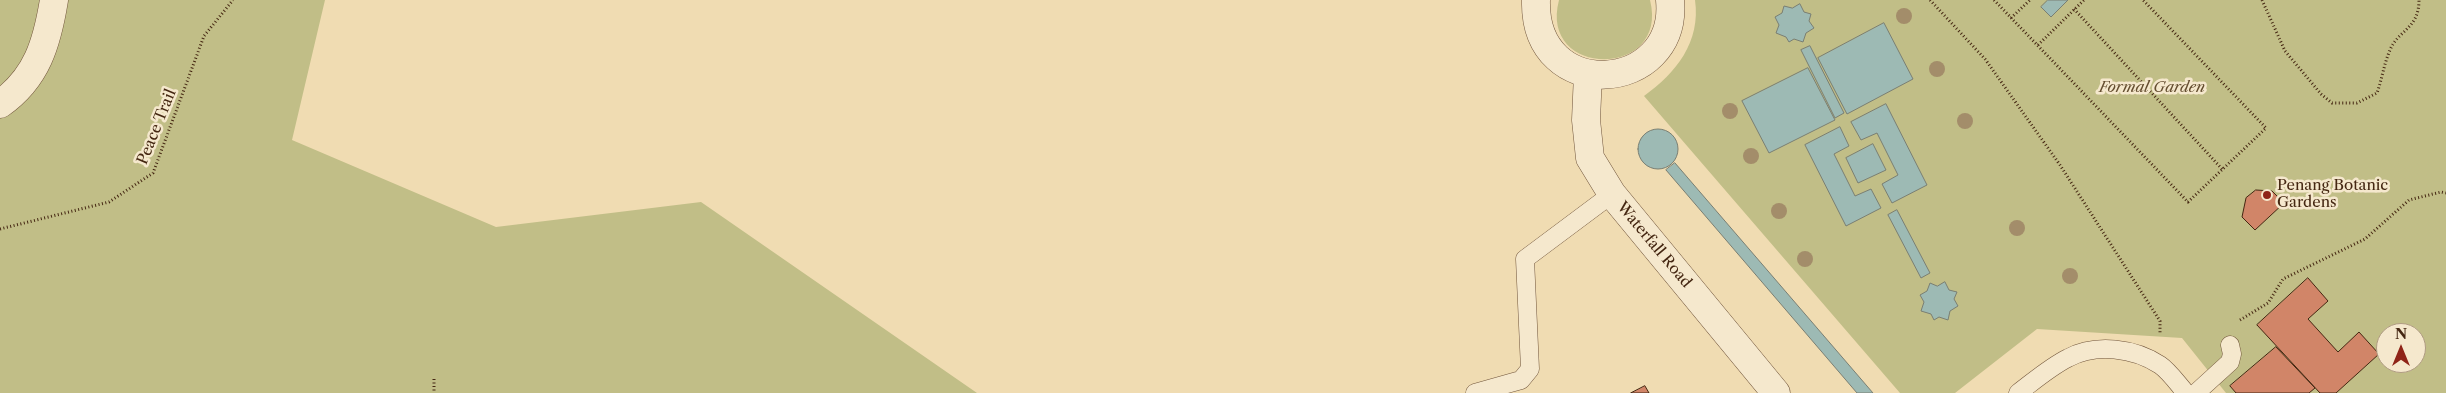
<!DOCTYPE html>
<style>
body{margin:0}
#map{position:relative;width:2446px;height:393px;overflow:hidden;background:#f0dcb2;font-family:"Libre Caslon Text",serif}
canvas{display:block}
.north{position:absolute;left:2376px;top:323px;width:50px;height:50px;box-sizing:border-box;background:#f5e8cd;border:1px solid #af9b82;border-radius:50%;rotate:0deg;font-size:14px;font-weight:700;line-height:20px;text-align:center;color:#452712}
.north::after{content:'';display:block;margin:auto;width:18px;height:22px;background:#8f2418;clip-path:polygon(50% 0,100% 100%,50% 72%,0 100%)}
</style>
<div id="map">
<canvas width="2446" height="393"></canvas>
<div class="north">N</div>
</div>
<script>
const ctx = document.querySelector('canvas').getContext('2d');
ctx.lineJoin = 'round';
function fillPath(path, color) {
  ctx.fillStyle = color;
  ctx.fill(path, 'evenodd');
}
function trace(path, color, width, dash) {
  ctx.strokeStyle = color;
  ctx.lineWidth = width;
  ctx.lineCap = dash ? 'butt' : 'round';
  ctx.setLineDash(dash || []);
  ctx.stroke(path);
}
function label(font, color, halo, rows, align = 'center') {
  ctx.font = font + ' "Libre Caslon Text",serif';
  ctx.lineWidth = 5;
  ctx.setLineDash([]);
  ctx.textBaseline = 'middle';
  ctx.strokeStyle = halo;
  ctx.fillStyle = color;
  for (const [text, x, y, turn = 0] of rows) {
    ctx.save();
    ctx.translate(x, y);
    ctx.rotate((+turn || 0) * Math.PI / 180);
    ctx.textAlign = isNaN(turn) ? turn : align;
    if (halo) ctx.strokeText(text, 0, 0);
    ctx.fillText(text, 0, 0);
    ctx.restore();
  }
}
fillPath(new Path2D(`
 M0,0H325L292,140L496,227L701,202L977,393H0Z
 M1559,0H1650C1670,79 1538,79 1559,0Z
 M1695,0H2446V393H2226L2182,338L2037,329L1955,393H1900L1644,96C1676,73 1701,42 1695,0ZM2386,333H2416V363H2386Z`), '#c1be87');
const water = new Path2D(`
 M2048,0H2068L2051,17L2041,7Z
 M1800,4L1804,12L1811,14L1809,21L1814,28L1806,33L1803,42L1794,39L1789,42L1786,37L1776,33L1779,25L1775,17L1782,13L1784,6L1792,8Z
 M1884,23L1913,79L1847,114L1818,58Z
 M1810,46L1844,113L1835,118L1801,50Z
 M1808,68L1835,120L1769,153L1742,101Z
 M1886,104L1927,185L1892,203L1882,184L1898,175L1877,133L1861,140L1851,122Z
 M1840,127L1849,146L1834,154L1855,196L1871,189L1881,208L1846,226L1805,145Z
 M1638 149a20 20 0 1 1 40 0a20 20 0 1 1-40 0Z
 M1873,144L1886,170L1858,183L1846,158Z
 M1675,163L1873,393H1857L1666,170Z
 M1897,210L1930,273L1921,278L1888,215Z
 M1945,282L1949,290L1957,292L1954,299L1958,306L1950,311L1948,320L1939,317L1934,320L1931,314L1921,311L1924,302L1920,295L1927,291L1930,283L1937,286Z`);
fillPath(water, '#9dbab4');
trace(water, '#7a7f73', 1);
const building = new Path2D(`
 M2256,190L2272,191L2284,203L2255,230L2242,217L2246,198Z
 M2308,278L2328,301L2308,319L2338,352L2359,332L2379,354L2336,393H2320L2257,325Z
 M2276,347L2315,388L2309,393H2236L2230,386Z
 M1645,386L1649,393H1631Z`);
fillPath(building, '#d18568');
trace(building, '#452712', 1);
const service = new Path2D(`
 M1475,393L1521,380L1530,369L1525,259L1612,194
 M2018,393C2034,381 2050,367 2068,358C2096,343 2134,348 2160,365C2169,371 2178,384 2186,393
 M2196,393L2230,362L2232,354L2230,345`);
const minor = new Path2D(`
 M0,104C37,78 47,43 54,0`);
const tertiary = new Path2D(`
 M1536,0C1533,105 1679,94 1670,0
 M1588,74L1586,120L1590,158L1612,194L1776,393`);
trace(service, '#70543a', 19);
trace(minor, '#70543a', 29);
trace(tertiary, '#70543a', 29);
trace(new Path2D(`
 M1930,0L1985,59L2060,165L2160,321V334
 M1994,0L2188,202L2266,128L2143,0
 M2262,0L2285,51L2321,94L2332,103H2357L2377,93C2382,79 2384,64 2390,50C2398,30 2419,29 2419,0
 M2074,9L2223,170
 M2011,18L2030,0
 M2038,45L2084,0
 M0,229L109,202L153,173L204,36L233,0
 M2240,320L2268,303L2283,279L2365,239L2409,200L2441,192L2446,193
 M434,379V393`), '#452712', 3, [1, 2.5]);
trace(service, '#f5e8cd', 18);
trace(minor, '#f5e8cd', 28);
trace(tertiary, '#f5e8cd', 28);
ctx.fillStyle = '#a38d6a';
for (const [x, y] of [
 [1904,16],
 [1937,69],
 [1730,111],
 [1965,121],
 [1751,156],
 [1779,211],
 [2017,228],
 [1805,259],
 [2070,276]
]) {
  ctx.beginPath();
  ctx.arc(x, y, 8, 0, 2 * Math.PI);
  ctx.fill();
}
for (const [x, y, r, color] of [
 [2267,195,5,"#8f2418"]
]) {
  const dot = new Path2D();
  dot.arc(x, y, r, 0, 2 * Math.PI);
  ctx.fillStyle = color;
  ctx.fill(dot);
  trace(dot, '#f5e8cd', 2);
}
label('italic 15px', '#644d2f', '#f5e8cd', [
 ["Formal Garden",2152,88]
]);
label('15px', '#452712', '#f5e8cd', [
 ["Peace Trail",157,127,-68],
 ["Waterfall Road",1654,245,50]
]);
label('15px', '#452712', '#f5e8cd', [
 ["Penang Botanic",2277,186],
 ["Gardens",2277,203]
], 'left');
</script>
